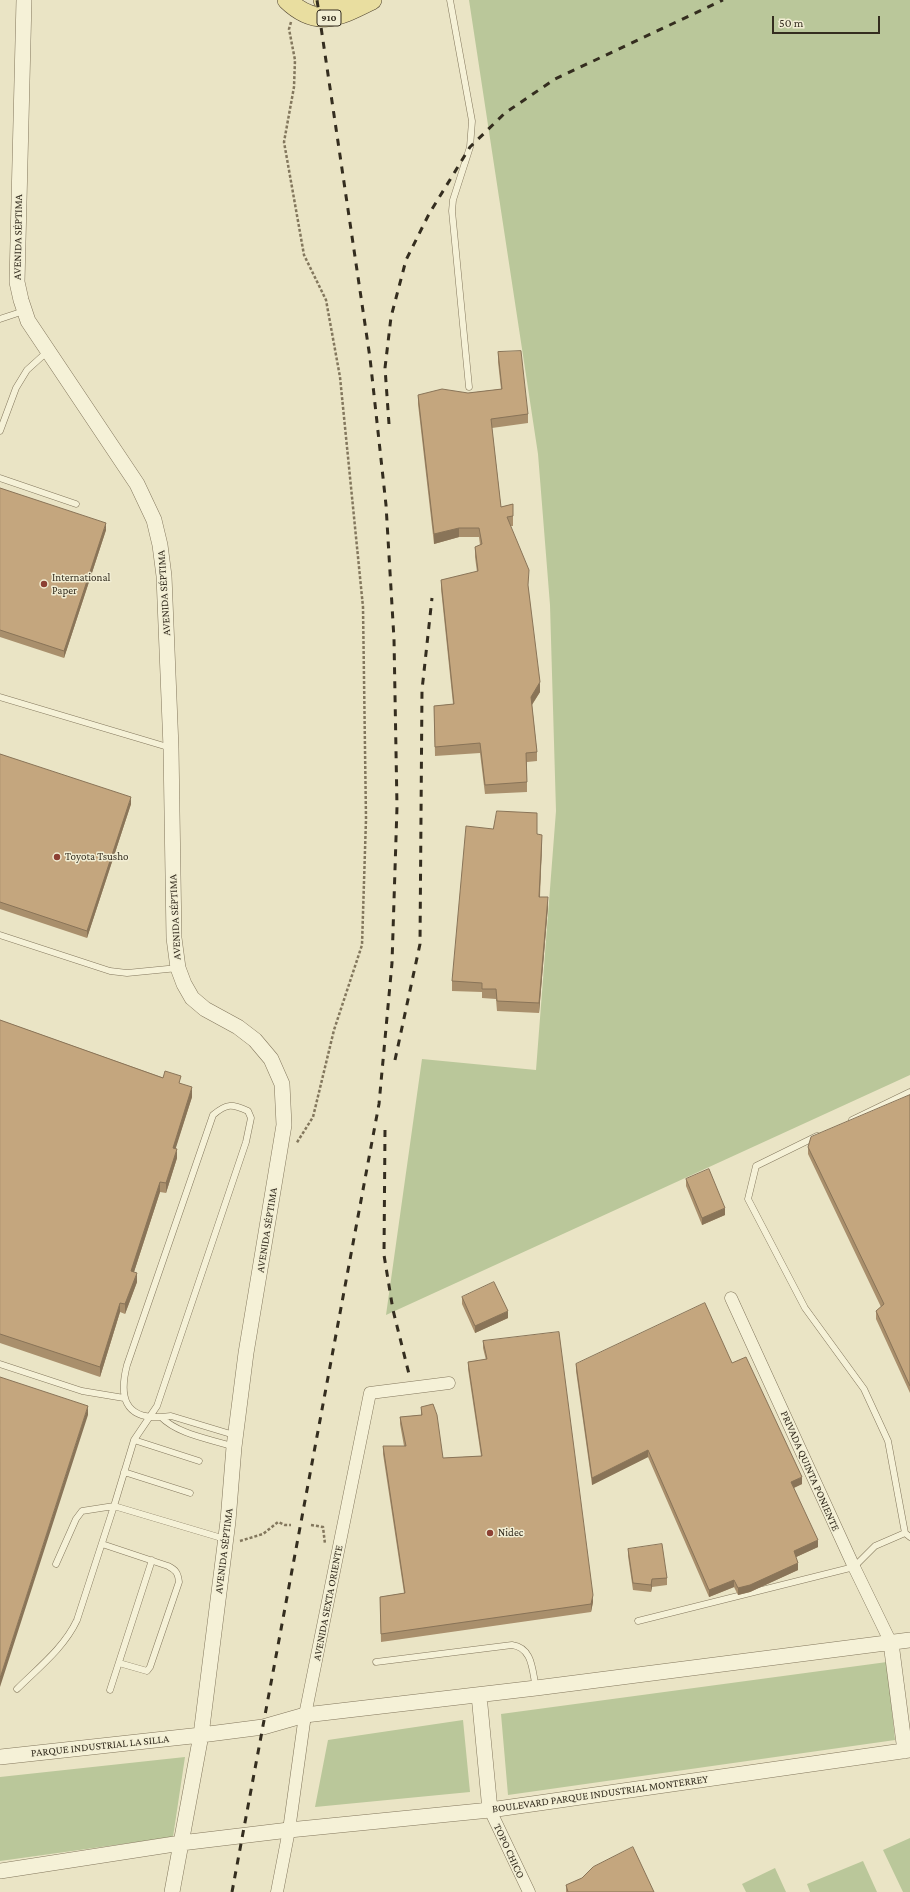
<!DOCTYPE html>
<meta charset="utf-8">
<style>
body{margin:0}
#map{position:relative;width:910px;height:1892px;overflow:hidden;background:#eae4c5;font-family:"Crimson Pro",serif}
canvas{display:block}
.scale{position:absolute;left:772px;top:16px;width:108px;height:18px;box-sizing:border-box;border:2px solid #342d1f;border-top:0;padding-left:5px;font-size:12px;line-height:14px;white-space:nowrap;color:#342d1f;-webkit-text-stroke:3px #f2eed4;paint-order:stroke}
</style>
<div id="map">
<canvas width="910" height="1892"></canvas>
<div class="scale">50 m</div>
</div>
<script>
const ctx = document.querySelector('canvas').getContext('2d');
ctx.lineJoin = 'round';
function fillPath(path, color) {
  ctx.fillStyle = color;
  ctx.fill(path, 'evenodd');
}
function trace(path, color, width, dash) {
  ctx.strokeStyle = color;
  ctx.lineWidth = width;
  ctx.lineCap = dash ? 'butt' : 'round';
  ctx.setLineDash(dash || []);
  ctx.stroke(path);
}
function label(font, color, halo, rows, align = 'center') {
  ctx.font = font + ' "Crimson Pro",serif';
  ctx.lineWidth = 3;
  ctx.setLineDash([]);
  ctx.textBaseline = 'middle';
  ctx.strokeStyle = halo;
  ctx.fillStyle = color;
  for (const [text, x, y, turn = 0] of rows) {
    ctx.save();
    ctx.translate(x, y);
    ctx.rotate((+turn || 0) * Math.PI / 180);
    ctx.textAlign = isNaN(turn) ? turn : align;
    if (halo) ctx.strokeText(text, 0, 0);
    ctx.fillText(text, 0, 0);
    ctx.restore();
  }
}
fillPath(new Path2D(`
 M469,0H910V1075L386,1315L422,1059L536,1070L556,811L550,605L538,454Z
 M887,1662L895,1740L508,1795L501,1714Z
 M463,1720L470,1792L315,1807L328,1740Z
 M185,1757L173,1837L0,1861V1777Z
 M910,1838V1892H903L883,1850Z
 M863,1861L877,1892H810L807,1884Z
 M775,1868L786,1892H746L742,1884Z`), '#bac79a');
const service = new Path2D(`
 M450,0L472,121L470,147L453,200L452,211L469,387
 M0,319L24,311
 M0,431L16,388L27,370L48,351
 M0,478L76,504
 M0,697L171,748
 M0,935L110,971L127,973L178,968
 M852,1120L910,1092
 M817,1136L756,1166L748,1199L805,1308L864,1389L888,1441L905,1533
 M0,1364L82,1391L124,1398
 M161,1417C124,1419 119,1396 127,1365L213,1115C227,1103 232,1104 248,1111L251,1118L246,1142L157,1406L134,1440L114,1506L225,1539
 M134,1440L199,1461
 M234,1447C211,1439 179,1435 161,1417L171,1416L234,1435
 M124,1472L190,1493
 M102,1544L168,1566C176,1570 178,1573 179,1582L150,1667L147,1671L119,1663
 M638,1621L854,1567L875,1546L905,1533L910,1537
 M376,1662L512,1645C533,1648 532,1670 536,1688
 M17,1689C38,1668 64,1648 77,1620L114,1506L82,1511L76,1519L56,1564
 M110,1690L152,1560`);
const minor = new Path2D(`
 M731,1298L854,1567L891,1643
 M490,1810L529,1892
 M277,1892L289,1830L305,1715L370,1393L449,1383`);
const tertiary = new Path2D(`
 M24,0L17,282L21,300L28,321L137,484L154,520L160,545L164,576L171,748L174,938L178,968L184,984L192,998L205,1009L238,1027L255,1040L271,1059L282,1084L284,1125L246,1353L234,1447L228,1521L201,1735L172,1892
 M891,1643L905,1751
 M479,1695L490,1810
 M0,1757L201,1735L263,1727L305,1715L536,1688L910,1640
 M0,1871L181,1843L289,1830L490,1810L910,1750`);
const primary = new Path2D(`
 M287,0C317,29 340,16 372,0
 M323,0L337,2L346,0`);
trace(service, '#83775d', 7);
trace(minor, '#83775d', 13);
trace(tertiary, '#83775d', 16);
trace(primary, '#514531', 20);
trace(new Path2D(`
 M291,22L289,29L295,60L294,87L284,142L304,255L326,300L340,377L363,607L366,819L362,945L334,1030L313,1117L296,1144
 M311,1525L323,1527L325,1544
 M240,1541L263,1534L278,1522L285,1525H291`), '#83775d', 2.5, [3, 2]);
trace(service, '#f5f1d7', 6);
trace(minor, '#f5f1d7', 12);
trace(tertiary, '#f5f1d7', 15);
trace(primary, '#e9dea0', 19);
trace(new Path2D(`
 M389,424L385,368L391,317L406,260L429,214L470,147L505,113L555,79L723,0
 M395,1060L420,944L422,690L432,598
 M385,1130L384,1255L393,1310L409,1374
 M232,1892L379,1104L392,963L397,807L394,639L386,505L370,358L317,0`), '#342d1f', 3, [7, 7]);
fillPath(new Path2D(`
 M498,352L528,414V423L492,428L501,507L513,504V526H510L528,587L540,692L532,705L537,752V761L527,762V792L485,794L480,753L435,756L434,706L453,704L441,589V580L477,572L475,557V547L480,545L479,537H459L434,544L418,404V395L468,393L501,389L498,362Z
 M0,488L106,530L64,658L0,637Z
 M0,754L131,804L87,938L0,909Z
 M537,834L542,845L540,897L548,906L539,1013L497,1011L496,999L482,998V992L452,991V981Z
 M0,1020L181,1084L192,1097L175,1149L177,1158L166,1193L160,1192L134,1272L137,1282L125,1314L120,1312L100,1377L0,1343Z
 M910,1095V1393L876,1319V1311L881,1307L808,1154V1147Z
 M686,1179L725,1215L702,1225L686,1186Z
 M462,1297L508,1318L475,1333L462,1304Z
 M483,1341L593,1602L591,1612L381,1642L380,1597L404,1593L383,1454V1446H404L400,1424V1417L421,1415V1407L443,1458L481,1456L468,1369V1362L486,1360L483,1348Z
 M732,1363L802,1484L794,1488L818,1547L796,1557L798,1570L750,1592L738,1595L734,1587L709,1597L648,1457L592,1485L576,1371V1364Z
 M628,1549L667,1578V1585L652,1587L651,1592L633,1590L628,1556Z
 M566,1885L654,1892H566Z`), '#a98f6c');
fillPath(new Path2D(`
 M106,523V530L64,658V651Z
 M459,528V537L434,544V534Z
 M540,682V692L531,706V697Z
 M131,797V804L87,938V931Z
 M542,835V845L539,907V897Z
 M548,897V906L539,1013V1003Z
 M192,1087V1097L173,1157V1148Z
 M177,1149V1158L166,1193V1183Z
 M160,1182V1192L131,1281V1271Z
 M725,1208V1215L702,1225V1218Z
 M137,1273V1282L125,1314V1304Z
 M120,1303V1312L100,1377V1367Z
 M508,1311V1318L475,1333V1326Z
 M88,1406V1415L0,1687V1678Z
 M648,1450V1457L592,1485V1478Z
 M802,1477V1484L791,1489V1482Z
 M818,1540V1547L794,1558V1551Z
 M798,1563V1570L750,1592L738,1595V1588Z
 M652,1579V1587L651,1592V1585Z
 M734,1580V1587L709,1597V1590Z
 M593,1595V1602L591,1612V1604Z`), '#897458');
const building = new Path2D(`
 M521,351L528,414L491,419L501,507L513,504V516L507,517L529,570L528,585L540,682L531,697L537,752L526,753L527,782L485,785L480,743L435,747L434,706L454,704L441,580L478,571L475,547L482,544L479,528H459L434,534L418,395L442,389L468,393L502,389L498,352Z
 M0,488L106,523L64,651L0,630Z
 M0,754L131,797L87,931L0,902Z
 M497,811L537,813V834L542,835L539,897H548L539,1003L497,1001L496,989H482V983L452,981L466,826L493,829Z
 M0,1020L163,1078L165,1071L181,1076L179,1083L192,1087L173,1148L177,1149L166,1183L160,1182L131,1271L137,1273L125,1304L120,1303L100,1367L0,1334Z
 M910,1095V1386L876,1311L884,1304L808,1147L811,1137Z
 M709,1169L725,1208L702,1218L686,1179Z
 M494,1282L508,1311L475,1326L462,1297Z
 M705,1303L732,1363L746,1357L802,1477L791,1482L818,1540L794,1551L798,1563L750,1585L738,1588L734,1580L709,1590L648,1450L592,1478L576,1364Z
 M559,1332L593,1595L591,1604L381,1634L380,1597L405,1593L383,1446H406L400,1417L422,1415L421,1407L433,1404L437,1415L443,1458L482,1456L468,1362L487,1359L483,1341Z
 M0,1377L88,1406L0,1678Z
 M662,1544L667,1578L652,1579L651,1585L633,1583L628,1549Z
 M633,1847L654,1892H568L566,1885L582,1878L593,1867Z`);
fillPath(building, '#c4a67e');
trace(building, '#897458', 1);
for (const [x, y, r, color] of [
 [44,584,4,"#8c4033"],
 [57,857,4,"#8c4033"],
 [490,1533,4,"#8c4033"]
]) {
  const dot = new Path2D();
  dot.arc(x, y, r, 0, 2 * Math.PI);
  ctx.fillStyle = color;
  ctx.fill(dot);
  trace(dot, '#f2eed4', 1.5);
}
for (const [x, y, w] of [
 [329,18,24]
]) {
  const box = new Path2D();
  box.roundRect(x - w / 2, y - 8, w, 16, 3);
  ctx.fillStyle = '#f2eed4';
  ctx.fill(box);
  trace(box, '#342d1f', 1);
}
label('bold 10px', '#342d1f', null, [
 ["910",329,18]
]);
label('11px', '#342d1f', '#f2eed4', [
 ["AVENIDA SÉPTIMA",18,237,-89],
 ["AVENIDA SÉPTIMA",164,593,-94],
 ["AVENIDA SÉPTIMA",175,917,-93],
 ["AVENIDA SÉPTIMA",267,1230,-81],
 ["PRIVADA QUINTA PONIENTE",810,1471,66],
 ["AVENIDA SÉPTIMA",224,1551,-83],
 ["AVENIDA SEXTA ORIENTE",328,1603,-79],
 ["PARQUE INDUSTRIAL LA SILLA",100,1746,-6],
 ["BOULEVARD PARQUE INDUSTRIAL MONTERREY",600,1794,-8],
 ["TOPO CHICO",509,1851,65]
]);
label('11px', '#342d1f', '#f2eed4', [
 ["International",52,578],
 ["Paper",52,591],
 ["Toyota Tsusho",65,857],
 ["Nidec",498,1533]
], 'left');
</script>
